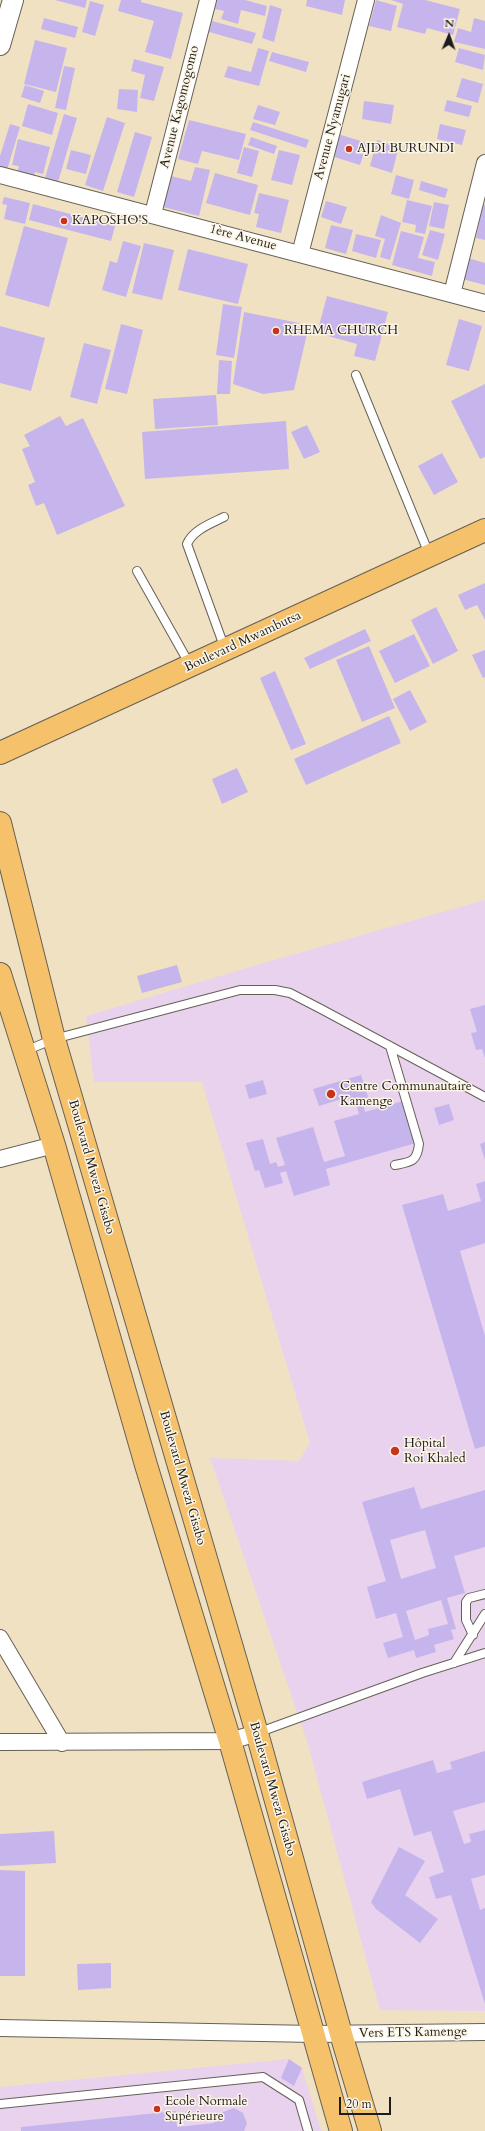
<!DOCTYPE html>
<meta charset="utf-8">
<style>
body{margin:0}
#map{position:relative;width:485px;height:2131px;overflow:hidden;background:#f0e1c3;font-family:Cardo,serif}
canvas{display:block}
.north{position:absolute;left:429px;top:16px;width:40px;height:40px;-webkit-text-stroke:3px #fcf5e5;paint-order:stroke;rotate:2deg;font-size:11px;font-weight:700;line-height:16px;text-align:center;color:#1c1c1c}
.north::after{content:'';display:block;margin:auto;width:14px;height:18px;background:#1c1c1c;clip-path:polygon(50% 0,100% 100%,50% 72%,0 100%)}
.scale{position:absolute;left:339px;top:2097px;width:52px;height:18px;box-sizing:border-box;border:2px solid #1c1c1c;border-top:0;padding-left:5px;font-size:12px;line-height:14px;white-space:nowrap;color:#1c1c1c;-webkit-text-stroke:3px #fcf5e5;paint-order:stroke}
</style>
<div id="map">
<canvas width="485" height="2131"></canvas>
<div class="north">N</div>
<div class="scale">20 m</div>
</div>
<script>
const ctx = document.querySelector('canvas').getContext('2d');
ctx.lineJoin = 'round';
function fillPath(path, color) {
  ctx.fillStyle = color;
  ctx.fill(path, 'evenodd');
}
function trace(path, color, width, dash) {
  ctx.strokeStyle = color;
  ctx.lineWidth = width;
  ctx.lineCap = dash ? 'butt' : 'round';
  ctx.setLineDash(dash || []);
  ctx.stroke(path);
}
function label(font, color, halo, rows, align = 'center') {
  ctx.font = font + ' Cardo,serif';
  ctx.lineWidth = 3;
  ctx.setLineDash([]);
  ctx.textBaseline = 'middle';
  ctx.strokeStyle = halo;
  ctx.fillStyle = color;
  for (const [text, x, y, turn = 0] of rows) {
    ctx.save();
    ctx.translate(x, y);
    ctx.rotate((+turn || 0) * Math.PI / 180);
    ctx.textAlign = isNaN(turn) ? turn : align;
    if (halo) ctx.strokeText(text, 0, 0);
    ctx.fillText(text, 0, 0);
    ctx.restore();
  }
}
fillPath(new Path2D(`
 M485,900V2011L380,2010L307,1741L210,1458L299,1461L310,1443L202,1082H94L86,1016L257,965Z
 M289,2059L302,2068L321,2131H0V2087Z`), '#e8d2ee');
fillPath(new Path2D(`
 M55,0H87L85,8Z
 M121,0H141V2L183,13L171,59L145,52L154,21L118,11Z
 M217,0H245L267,6L265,16L241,10L238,24L221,19L224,11L215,9Z
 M307,0H345L342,15L306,6Z
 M376,0L397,6L391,31L369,26Z
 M391,0H425L460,9L453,35L427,28L425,34L397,27L403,4Z
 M90,1L104,5L95,36L82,32Z
 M270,5L282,9L274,42L262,38Z
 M44,18L78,27L75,38L41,29Z
 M474,18L485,21V49L454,42L458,28L471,32Z
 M212,21L256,33L252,44L209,32Z
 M35,40L67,48L56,92L24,84Z
 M258,48L269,51L259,86L224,77L228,66L251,72Z
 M459,48L485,55L483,70L455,62Z
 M272,52L309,62L306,72L269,61Z
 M134,59L164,67L154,101L140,98L145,75L131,71Z
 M64,66L75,68L66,110L55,108Z
 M462,78L483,84L478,103L456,97Z
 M25,85L44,91L40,103L21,97Z
 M119,89L138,90L137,112L117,109Z
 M447,100L472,106L469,117L444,111Z
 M364,101L394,105L391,124L362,119Z
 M28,104L58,113L52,135L22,126Z
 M258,105L280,112L275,125L253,119Z
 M64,114L77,118L58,182L45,178Z
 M107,117L125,123L103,191L85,185Z
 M189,120L246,134L239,160L202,151L198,164L178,159Z
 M253,122L309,140L306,148L250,130Z
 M10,124L20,127L7,170L0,168V156Z
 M440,124L466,130L462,145L437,139Z
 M135,132L152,137L134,197L117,192Z
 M338,134L367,143L360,165L331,156Z
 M251,137L277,146L274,154L248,145Z
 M18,139L50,147L43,174L35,172L34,177L17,173L19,166L12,165Z
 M377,140L399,146L392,173L370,166Z
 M244,147L259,151L252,177L237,173Z
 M71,150L91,155L86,174L66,169Z
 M279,150L300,155L292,185L271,180Z
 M195,167L210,170L199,216L163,207L171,176L191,181Z
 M215,173L258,185L250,215L206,203Z
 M396,175L414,180L409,199L391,194Z
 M421,181L448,189L445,198L419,190Z
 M259,193L289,200L281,233L256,227L259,214L254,213Z
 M4,197L30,203L25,224L4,219L7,205L2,204Z
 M407,200L432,206L425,234L415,232L416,225L402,222Z
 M326,201L347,207L341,224L321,217Z
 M434,202L449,205L444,229L429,226Z
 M33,204L115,226L111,241L29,220Z
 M483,204L485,205V240L476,238Z
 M381,215L401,223L390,260L380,257L385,239L375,236Z
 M331,225L353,230L346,254L325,248Z
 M24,226L68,238L49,307L5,295Z
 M430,230L445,234L438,260L422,255Z
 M401,231L424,237L418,258L435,262L432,276L392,265Z
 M356,234L381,240L376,258L352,251Z
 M123,241L141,246L126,297L102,290L110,261L117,263Z
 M144,243L174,250L162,300L132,293Z
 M188,249L248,264L238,304L178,290Z
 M468,258L485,263V285L462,279Z
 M327,296L388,312L375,361L354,356L357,344L317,333Z
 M223,304L242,307L234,358L216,355Z
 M244,312L309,325L294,390L263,394L233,384Z
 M459,319L482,326L469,371L446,365Z
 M121,324L143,330L127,394L105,389Z
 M0,326L45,338L31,391L0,383Z
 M84,343L111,350L97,404L70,397Z
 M219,360L232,361L230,394H217Z
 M485,384V457L480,459L451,401Z
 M216,395L218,425L155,429L153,399Z
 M60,416L66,426L83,418L125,506L57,535L44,503L36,506L28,485L35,482L22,449L30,446L24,435Z
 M286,421L289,469L145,479L142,432Z
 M307,425L320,452L304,459L291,432Z
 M442,453L458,482L434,495L418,466Z
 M485,583V620L477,605L465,610L458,595Z
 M436,607L458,651L433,664L411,620Z
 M365,629L371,641L310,669L304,658Z
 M414,634L430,666L395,683L379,651Z
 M369,646L395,708L362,722L336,660Z
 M485,650V677L483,678L472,655Z
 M275,671L306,744L291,750L260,678Z
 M410,690L427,722L410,731L393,699Z
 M389,716L401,743L306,785L294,759Z
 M237,768L248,792L222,804L212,779Z
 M177,965L182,982L142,993L137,976Z
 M485,1005V1058L482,1049L476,1050L471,1033L477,1032L470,1009Z
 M361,1075L368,1097L362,1099L365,1112L403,1101L416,1143L326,1169L330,1185L294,1196L286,1171L280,1173L283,1183L265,1188L259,1170L255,1171L246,1143L263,1139L270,1164L276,1162L278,1167L285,1165L276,1138L313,1127L324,1162L345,1156L334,1121L359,1114L355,1101L350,1102L348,1097L319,1106L313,1089Z
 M263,1080L267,1094L249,1099L245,1085Z
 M449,1104L454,1120L439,1125L434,1108Z
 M485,1142V1160L480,1144Z
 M485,1181V1243L460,1251L485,1336V1446L475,1449L402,1205L443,1194L448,1211L481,1201L476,1184Z
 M414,1487L421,1509L485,1490V1547L454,1556L465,1593L447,1598L456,1629L451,1630L454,1639L434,1645L436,1652L416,1658L414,1650L388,1658L383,1643L403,1637L396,1613L376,1619L367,1587L386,1581L362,1502ZM425,1530L436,1568L401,1579L390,1540ZM441,1600L448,1624L428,1629L429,1635L415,1640L406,1611Z
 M485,1751V1802L453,1811L464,1844L471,1842L469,1834L485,1830V1875L471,1879L480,1910L485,1908V2004L451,1895L436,1899L429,1877L444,1872L431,1831L414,1836L400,1789L367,1799L362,1782L433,1760L437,1773L452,1769L450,1762Z
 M54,1831L56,1863L0,1866V1834Z
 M399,1847L425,1861L405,1895L438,1919L420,1943L376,1909L371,1902Z
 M0,1870L25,1871V1976H0Z
 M111,1963V1988L78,1990L77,1964Z
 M289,2059L302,2068L294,2086L281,2078Z
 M234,2108L243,2113L247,2123L244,2131H21V2127L176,2111L177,2127L214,2123L216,2114L222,2116L223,2112Z`), '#c6b5ec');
const service = new Path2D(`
 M356,375L429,554
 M224,517C210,524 193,530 187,544L225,649
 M137,571L190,665
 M390,1046L419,1144C417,1162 411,1162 395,1165
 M25,1051L54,1039L240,990H275L290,993L321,1009L485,1097
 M473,1635L466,1620V1602L469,1598L485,1594
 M454,1663L485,1614
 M257,1733L422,1673L485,1653
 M0,2104L263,2077L299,2100L308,2131`);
const minor = new Path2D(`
 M0,175L485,303
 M153,214L208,0
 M300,254L366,0
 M452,294L485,163
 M0,1159L54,1145
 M0,1638L62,1743
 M0,1742L230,1741L257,1733
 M0,2028L314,2034L485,2032`);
const tertiary = new Path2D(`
 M0,45L13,0`);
const primary = new Path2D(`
 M0,823L54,1039L257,1733L341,2034L370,2131
 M0,974L54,1145L146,1465L230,1741L341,2131`);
const trunk = new Path2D(`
 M0,753L485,530`);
trace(service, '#666156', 10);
trace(minor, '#666156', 18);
trace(tertiary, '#666156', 22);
trace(primary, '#666156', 24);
trace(trunk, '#666156', 24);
trace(service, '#fff', 8);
trace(minor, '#fff', 16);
trace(tertiary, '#fff', 20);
trace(primary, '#f5c16b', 22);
trace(trunk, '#f5c16b', 22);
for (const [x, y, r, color] of [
 [349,149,4,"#c8321e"],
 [64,221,4,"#c8321e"],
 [276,331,4,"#c8321e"],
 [331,1094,5,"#c8321e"],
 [395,1451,5,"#c8321e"],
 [157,2109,4,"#c8321e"]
]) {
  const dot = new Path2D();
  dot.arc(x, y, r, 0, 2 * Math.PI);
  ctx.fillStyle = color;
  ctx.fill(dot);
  trace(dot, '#fcf5e5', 1.5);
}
label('13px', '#1c1c1c', '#fcf5e5', [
 ["Avenue Kagomogomo",180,107,-76],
 ["Avenue Nyamugari",333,127,-75],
 ["1ère Avenue",243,238,15],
 ["Boulevard Mwambutsa",243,642,-25],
 ["Boulevard Mwezi Gisabo",91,1167,74],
 ["Boulevard Mwezi Gisabo",182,1478,74],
 ["Boulevard Mwezi Gisabo",272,1789,74],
 ["Vers ETS Kamenge",413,2033,-1]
]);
label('13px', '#1c1c1c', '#fcf5e5', [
 ["AJDI BURUNDI",357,149],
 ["KAPOSHO'S",72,221],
 ["RHEMA CHURCH",284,331],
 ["Centre Communautaire",340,1087],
 ["Kamenge",340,1102],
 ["Hôpital",404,1444],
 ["Roi Khaled",404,1459],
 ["Ecole Normale",165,2102],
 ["Supérieure",165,2117]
], 'left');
</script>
